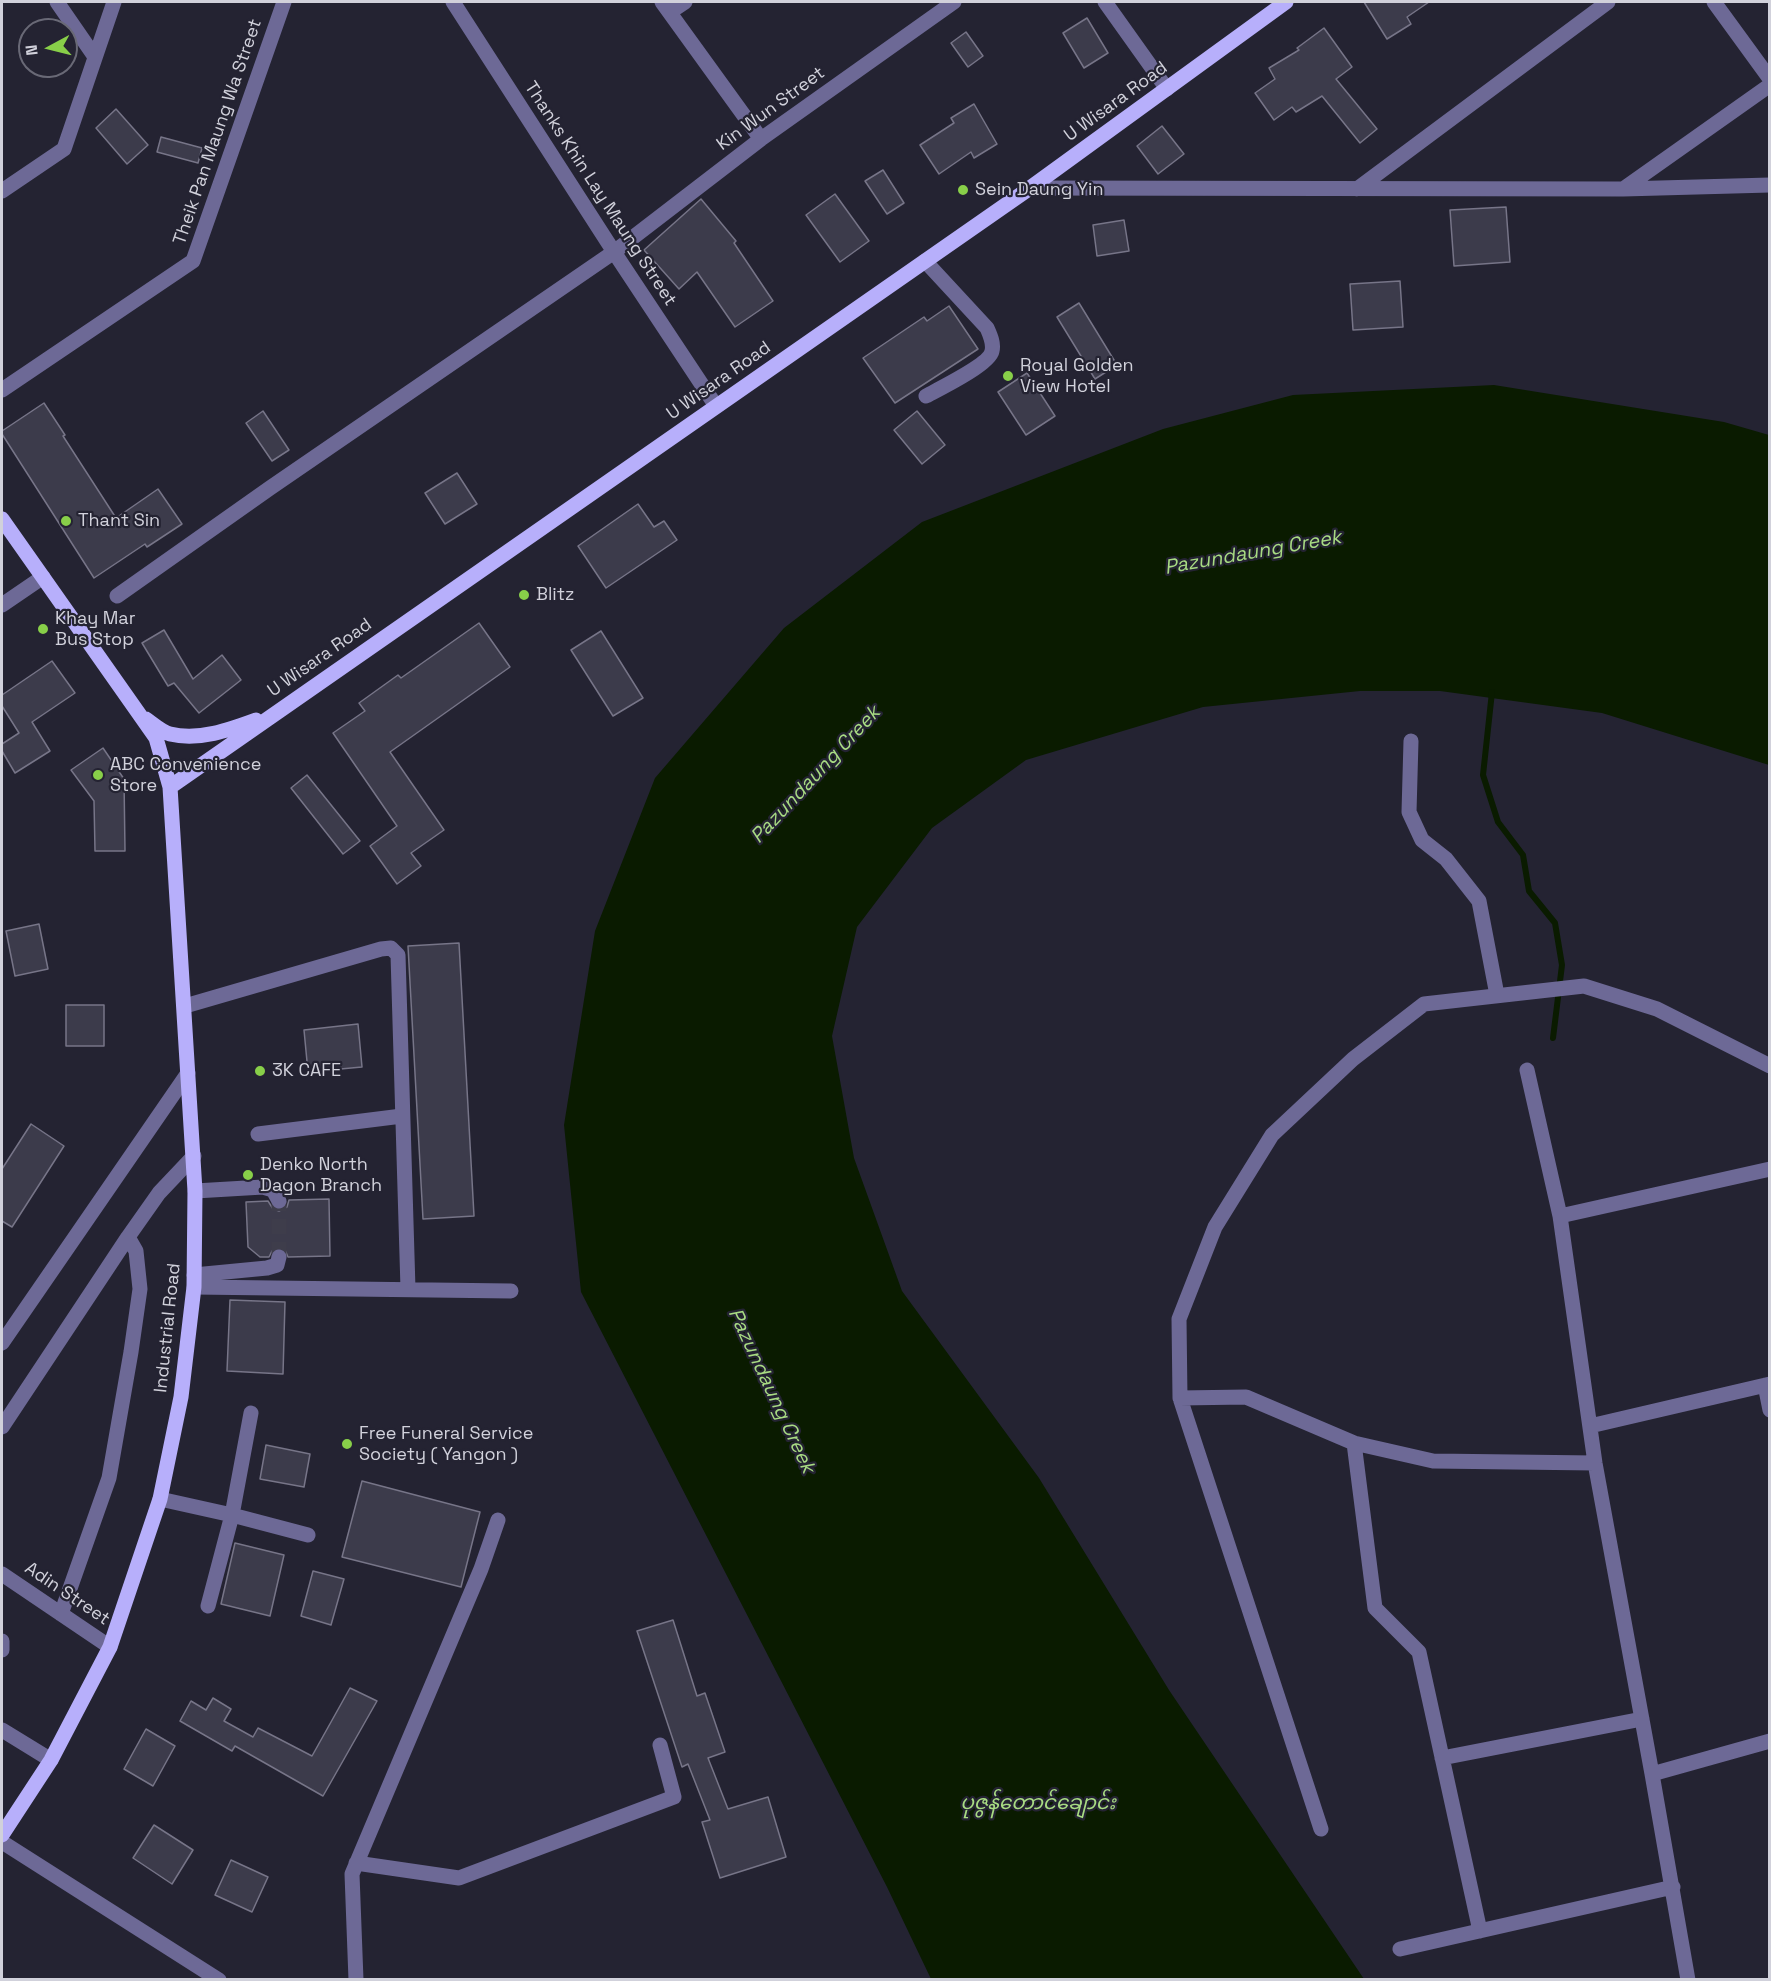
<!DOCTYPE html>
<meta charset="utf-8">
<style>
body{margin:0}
#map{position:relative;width:1771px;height:1981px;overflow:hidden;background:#242332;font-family:"Space Grotesk",sans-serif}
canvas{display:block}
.frame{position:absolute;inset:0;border:3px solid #d1d1db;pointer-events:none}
.north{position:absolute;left:18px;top:18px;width:60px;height:60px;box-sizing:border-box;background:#242332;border:2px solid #696976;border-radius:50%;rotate:263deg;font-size:16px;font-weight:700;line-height:24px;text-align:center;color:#d1d1db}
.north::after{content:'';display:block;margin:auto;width:21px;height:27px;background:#88cf49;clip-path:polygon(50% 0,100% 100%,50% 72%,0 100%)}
</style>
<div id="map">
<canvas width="1771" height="1981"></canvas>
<div class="frame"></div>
<div class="north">N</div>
</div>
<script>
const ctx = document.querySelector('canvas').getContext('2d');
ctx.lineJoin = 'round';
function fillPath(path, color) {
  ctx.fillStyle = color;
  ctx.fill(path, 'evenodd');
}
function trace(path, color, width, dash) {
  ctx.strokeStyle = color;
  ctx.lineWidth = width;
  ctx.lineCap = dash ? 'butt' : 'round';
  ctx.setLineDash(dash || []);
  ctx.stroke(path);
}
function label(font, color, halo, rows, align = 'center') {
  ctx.font = font + ' "Space Grotesk","Noto Sans Myanmar",sans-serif';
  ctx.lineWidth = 4.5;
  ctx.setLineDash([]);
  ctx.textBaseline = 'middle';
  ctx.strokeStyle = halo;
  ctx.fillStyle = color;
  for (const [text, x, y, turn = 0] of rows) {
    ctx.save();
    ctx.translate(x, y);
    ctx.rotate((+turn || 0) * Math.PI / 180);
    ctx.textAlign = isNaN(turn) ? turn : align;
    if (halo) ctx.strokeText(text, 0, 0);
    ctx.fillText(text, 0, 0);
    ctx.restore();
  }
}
fillPath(new Path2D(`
 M1494,385L1724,422L1769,435V765L1602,713L1440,691H1360L1203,707L1026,760L932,828L857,927L832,1036L854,1158L902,1291L1039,1478L1169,1690L1364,1979H931L887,1887L581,1292L564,1125L595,931L655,778L784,628L922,522L1163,429L1293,395Z`), '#0a1b00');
trace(new Path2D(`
 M1492,692L1483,775L1498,822L1523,855L1529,891L1555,923L1562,965L1553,1038`), '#0a1b00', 6);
const building = new Path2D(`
 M1364,2H1429L1407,17L1411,24L1387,39Z
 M1087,18L1108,53L1084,68L1063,33Z
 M1324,28L1352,67L1336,79L1377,129L1360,143L1322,96L1296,112L1292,107L1274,120L1255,93L1275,79L1269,68L1299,50L1297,48Z
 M966,32L983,56L968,67L951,43Z
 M974,104L997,144L974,158L971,152L939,174L920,145L954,123L951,118Z
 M116,109L148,145L127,164L96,128Z
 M1162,126L1184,154L1158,174L1137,146Z
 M161,137L202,148L198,163L157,152Z
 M883,170L904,203L887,214L865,181Z
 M835,194L869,241L840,262L806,215Z
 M701,199L736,241L734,243L773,301L735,327L697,272L679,289L644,250Z
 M1506,207L1510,262L1454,266L1450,210Z
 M1124,220L1129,251L1097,256L1093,225Z
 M1400,281L1403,327L1353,330L1350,284Z
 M1079,303L1117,365L1095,379L1057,317Z
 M949,306L978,349L895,403L863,358L924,317L927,321Z
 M1027,373L1055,416L1026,435L998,392Z
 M44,403L65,435L63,436L116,518L158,489L182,524L147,547L145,544L94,578L2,434V431Z
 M263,411L289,450L272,461L246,423Z
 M917,411L945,445L922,464L894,430Z
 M457,473L477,504L445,524L425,493Z
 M638,504L654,527L664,521L677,540L606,588L578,546Z
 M479,623L510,667L390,752L444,830L411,853L421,866L397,884L370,846L397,826L333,733L365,711L359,703L398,675L401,678Z
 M164,630L193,679L222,655L241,680L199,713L174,683L168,686L142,643Z
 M601,631L643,698L613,716L571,650Z
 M52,661L75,693L32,722L50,751L15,773L2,751V744L19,733L2,706V695Z
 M103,748L124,779L125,851H95L94,801L71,770Z
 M307,775L360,841L343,854L291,788Z
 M39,924L48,969L15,976L6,931Z
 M459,943L474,1216L423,1219L408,946Z
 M66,1005H104V1046H66Z
 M358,1024L362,1067L308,1072L304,1030Z
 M31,1124L64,1146L12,1227L2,1221V1169Z
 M329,1199L330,1256L288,1257L285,1250L277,1248L272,1251L269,1257H260L248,1247L246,1202L268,1201L273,1209L279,1211L287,1207L289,1200Z
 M230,1300L285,1302L283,1374L227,1371Z
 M266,1445L310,1454L304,1487L260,1479Z
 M362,1481L480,1512L461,1587L342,1557Z
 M235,1543L284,1555L270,1616L221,1604Z
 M313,1571L344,1579L331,1625L301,1616Z
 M673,1620L697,1696L705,1693L725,1752L708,1758L728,1809L768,1797L786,1857L720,1878L702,1822L710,1820L688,1764L682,1767L637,1631Z
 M350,1688L377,1701L323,1796L235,1746L232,1751L180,1721L191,1701L206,1710L213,1698L231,1709L224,1721L253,1737L258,1728L312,1756Z
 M146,1729L175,1746L153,1786L124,1769Z
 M154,1825L193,1850L172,1884L133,1858Z
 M231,1860L268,1877L252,1912L215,1895Z`);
fillPath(building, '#3c3b4b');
trace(building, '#777588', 1.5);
trace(new Path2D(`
 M279,1257V1201`), '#3e3d4b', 15, [15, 8]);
trace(new Path2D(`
 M57,2L95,57
 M453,2L614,252L716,406
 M662,2L761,139
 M1105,2L1167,89
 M1714,2L1770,79
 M670,12L685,2
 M1030,188L1623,189L1770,185
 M1357,189L1608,2
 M1623,189L1770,85
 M2,191L64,149L114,2
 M925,261L987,328C990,335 994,343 992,351C990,364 939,389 926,396
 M2,390L193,261L284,2
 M117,596L270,488L614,252L761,139L954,2
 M2,605L43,577
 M1411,741L1409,812L1422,840L1446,859L1479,901L1497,995
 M185,1006L381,949L391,948L398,955L408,1289
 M1527,1070L1560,1216L1595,1463L1652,1774L1688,1980
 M258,1134L402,1116
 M195,1191L263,1187L273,1190L279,1201
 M1560,1216L1770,1169
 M194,1275L267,1268L277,1265L279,1257
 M194,1287L511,1291
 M2,1343L188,1073
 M1765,1385L1770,1410
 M1180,1398L1246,1397L1354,1443L1433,1461L1595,1463
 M1590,1426L1770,1384
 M2,1427L128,1237L159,1193L194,1156
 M1354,1443L1375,1608L1419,1652L1480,1931
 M160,1499L232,1515L308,1535
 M2,1574L110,1647
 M208,1606L232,1515L251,1413
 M61,1614L109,1478L131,1352L140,1289L136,1251L128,1237
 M2,1641V1650
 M2,1730L51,1760
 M1442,1758L1642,1719
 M1652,1774L1770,1741
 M1321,1829L1180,1398L1179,1319L1215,1227L1272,1135L1353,1059L1424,1004L1584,986L1657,1009L1770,1066
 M2,1842L219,1980
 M356,1863L459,1878L674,1797L660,1745
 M1400,1949L1673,1887
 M356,1980L352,1874L481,1569L498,1520`), '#6d6996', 15);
trace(new Path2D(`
 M2,519L156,738L170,787L195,1191L194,1287L181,1397L160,1499L110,1647L51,1760L2,1835
 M146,719C153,724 162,732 170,734C199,741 229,730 256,720
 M170,787L1030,188L1286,2`), '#b7affb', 15);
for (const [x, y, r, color] of [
 [963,190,6,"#88cf49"],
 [1008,376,6,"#88cf49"],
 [66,521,6,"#88cf49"],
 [524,595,6,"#88cf49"],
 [43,629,6,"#88cf49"],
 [98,775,6,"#88cf49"],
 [260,1071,6,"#88cf49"],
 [248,1175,6,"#88cf49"],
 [347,1444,6,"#88cf49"]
]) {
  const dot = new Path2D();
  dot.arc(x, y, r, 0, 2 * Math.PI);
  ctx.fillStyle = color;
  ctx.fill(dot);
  trace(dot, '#242332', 2);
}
label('18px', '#d1d1db', '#242332', [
 ["U Wisara Road",1116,102,-36],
 ["Kin Wun Street",771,109,-36],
 ["Theik Pan Maung Wa Street",218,132,-71],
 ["Thanks Khin Lay Maung Street",600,194,57],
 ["U Wisara Road",719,381,-35],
 ["U Wisara Road",320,658,-35],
 ["Industrial Road",168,1328,-84],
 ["Adin Street",67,1594,34]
]);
label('18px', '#d1d1db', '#242332', [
 ["Sein Daung Yin",975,190],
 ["Royal Golden",1020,366],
 ["View Hotel",1020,387],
 ["Thant Sin",78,521],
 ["Blitz",536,595],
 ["Khay Mar",55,619],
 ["Bus Stop",55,640],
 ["ABC Convenience",110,765],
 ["Store",110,786],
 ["3K CAFE",272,1071],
 ["Denko North",260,1165],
 ["Dagon Branch",260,1186],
 ["Free Funeral Service",359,1434],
 ["Society ( Yangon )",359,1455]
], 'left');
label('italic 20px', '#a8db83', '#242332', [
 ["Pazundaung Creek",1253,553,-10],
 ["Pazundaung Creek",816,775,-47],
 ["Pazundaung Creek",771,1391,65],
 ["ပုဇွန်တောင်ချောင်း",1038,1804]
]);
</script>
